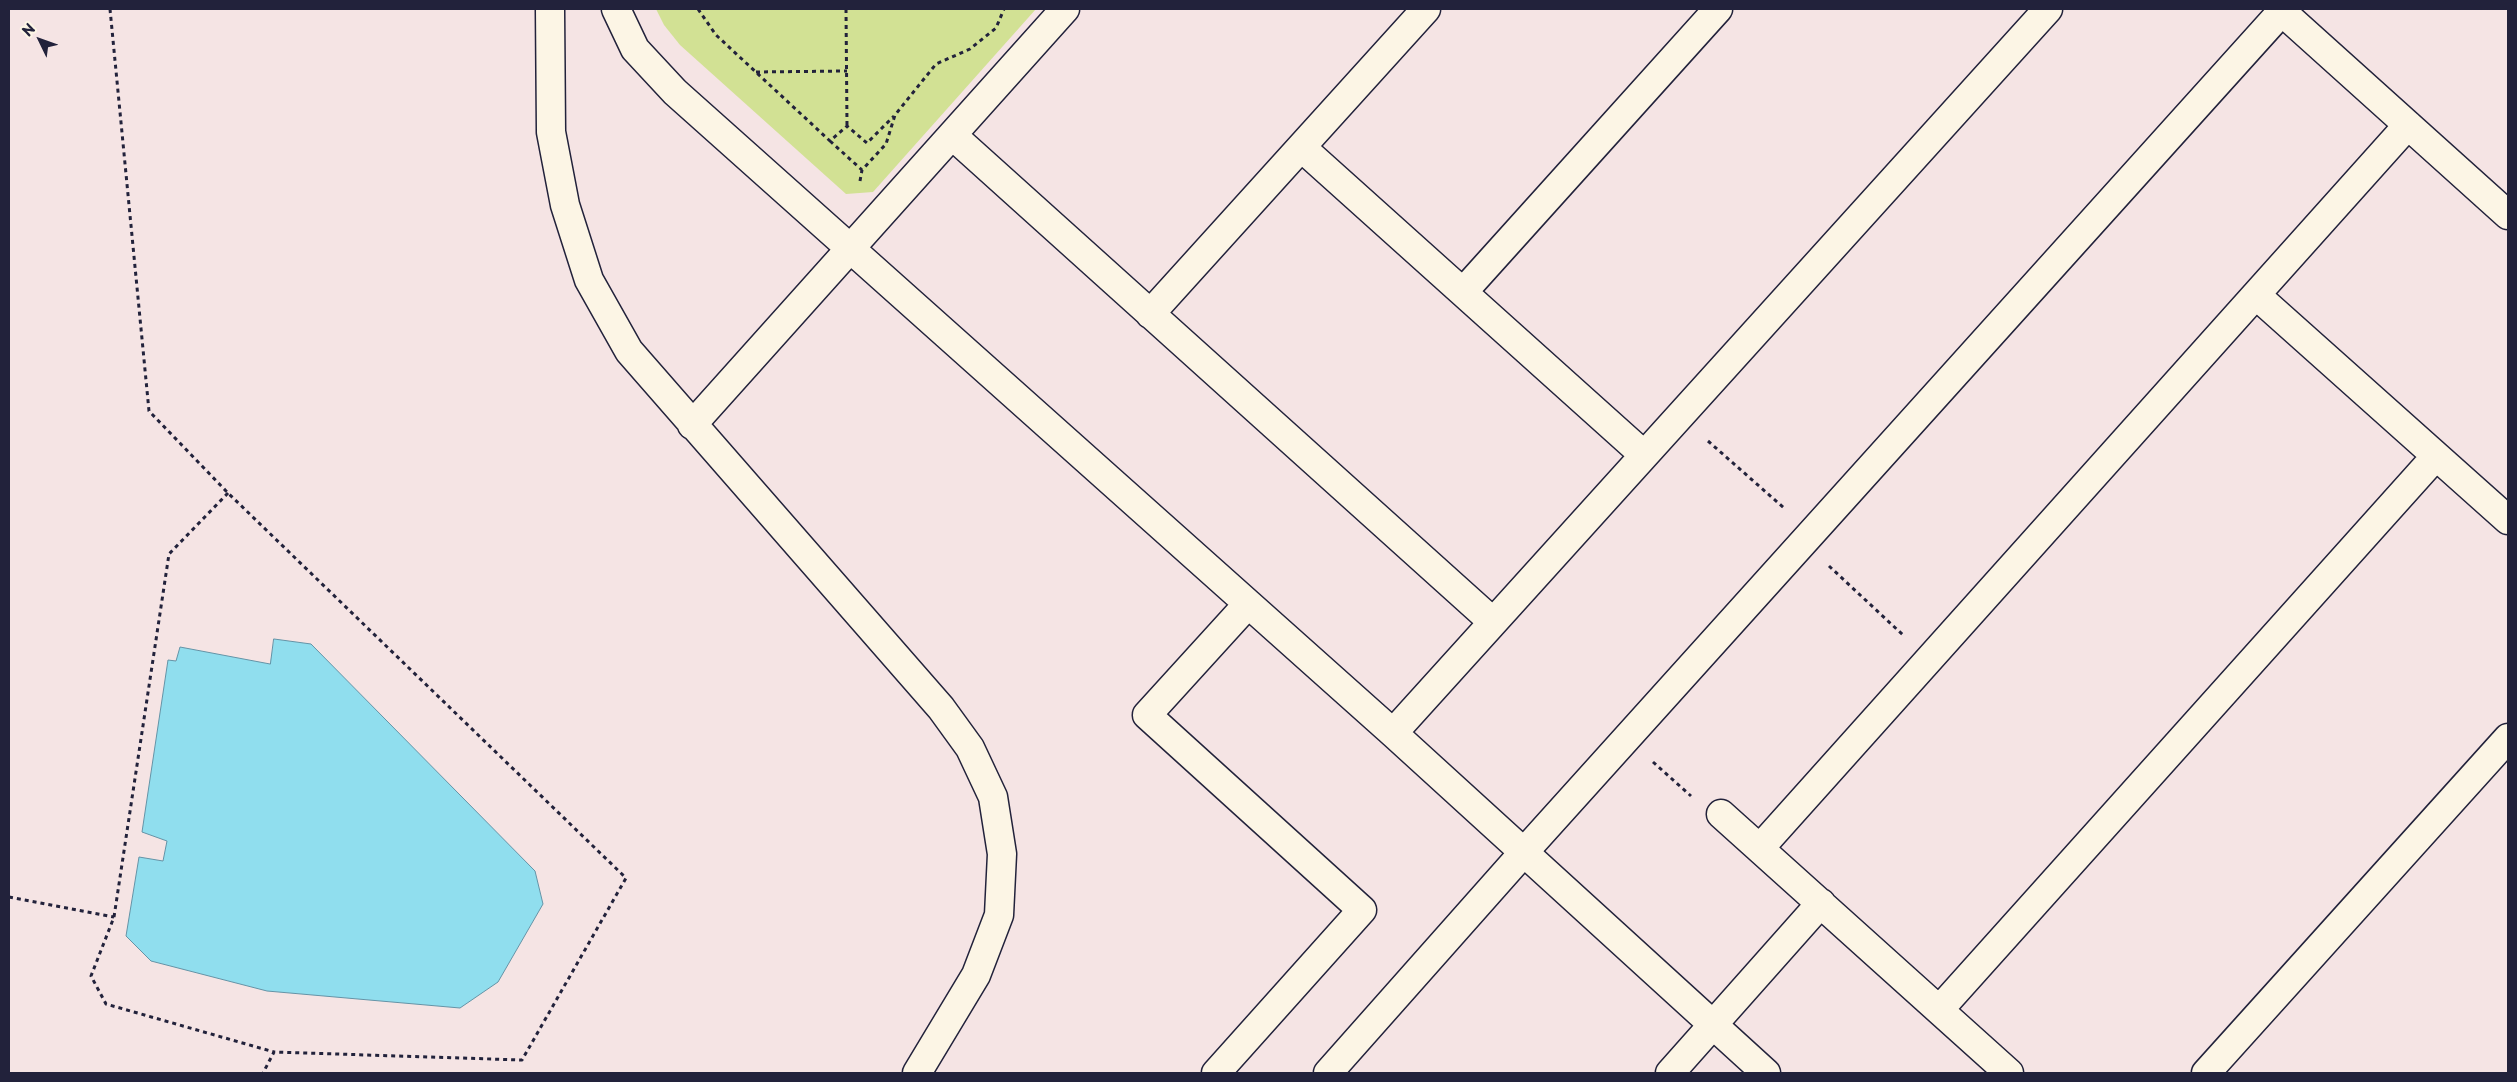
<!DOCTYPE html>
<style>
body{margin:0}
#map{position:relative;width:2517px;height:1082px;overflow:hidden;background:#f5e4e4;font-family:"Playpen Sans",sans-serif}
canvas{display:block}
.frame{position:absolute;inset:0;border:10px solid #22223b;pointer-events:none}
.north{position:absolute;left:15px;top:15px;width:50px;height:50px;-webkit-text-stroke:4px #fcf5e5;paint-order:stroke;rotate:312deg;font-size:14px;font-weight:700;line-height:20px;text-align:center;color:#22223b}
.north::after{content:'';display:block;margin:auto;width:18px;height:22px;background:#22223b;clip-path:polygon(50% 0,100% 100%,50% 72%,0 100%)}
</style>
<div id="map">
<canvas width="2517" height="1082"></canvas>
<div class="frame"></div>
<div class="north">N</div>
</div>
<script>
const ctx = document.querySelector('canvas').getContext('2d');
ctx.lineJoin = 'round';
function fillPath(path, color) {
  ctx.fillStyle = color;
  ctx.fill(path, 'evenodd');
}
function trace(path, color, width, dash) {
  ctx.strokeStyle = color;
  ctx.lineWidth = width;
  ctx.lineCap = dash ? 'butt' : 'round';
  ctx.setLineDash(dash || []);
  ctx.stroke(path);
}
fillPath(new Path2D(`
 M656,9H1036L873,192L846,194L680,45L664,25Z`), '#d2e194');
const water = new Path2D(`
 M274,639L311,644L535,871L543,904L498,982L460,1008L267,991L151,961L126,936L139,857L163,861L167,841L142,832L168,660L176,661L180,647L270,664Z`);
fillPath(water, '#90deee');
trace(water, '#6493a6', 1);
const street = new Path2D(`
 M550,9L551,132L565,205L589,280L629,351L941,708L970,748L993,797L1002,854L999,915L976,975L917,1073
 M616,9L635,49L675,92L1393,733L1766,1073
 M2279,9L2508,215
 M952,135L1493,622
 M1301,147L1644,455
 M1463,292L1718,9
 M2256,295L2508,520
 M1150,314L1426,9
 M692,425L1065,9
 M1393,733L2048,9
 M1721,814L2009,1073
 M1760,848L2408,125
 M1939,1010L2436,456
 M1216,1073L1362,910L1147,715L1248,604
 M1670,1073L1821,903
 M2206,1073L2508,738`);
const secondary = new Path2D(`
 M1328,1073L1524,852L2284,9`);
trace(street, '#22223b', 31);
trace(secondary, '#22223b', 31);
trace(new Path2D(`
 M110,9L149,411L228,493L626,878L522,1060L274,1052L263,1073
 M698,9L716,35L830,141L847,126L867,143L894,116
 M846,9L847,126
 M756,72L847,71
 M830,141L862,170
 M860,181L862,170L886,144L895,115L936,64L970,49L996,28L1004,9
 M1708,441L1784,508
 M228,493L169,554L114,917L91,976L106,1004L274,1052
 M1829,566L1903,635
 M1653,762L1691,796
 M9,897L114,917`), '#22223b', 3, [4, 4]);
trace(street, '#fcf5e5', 28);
trace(secondary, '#fcf5e5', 28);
</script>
